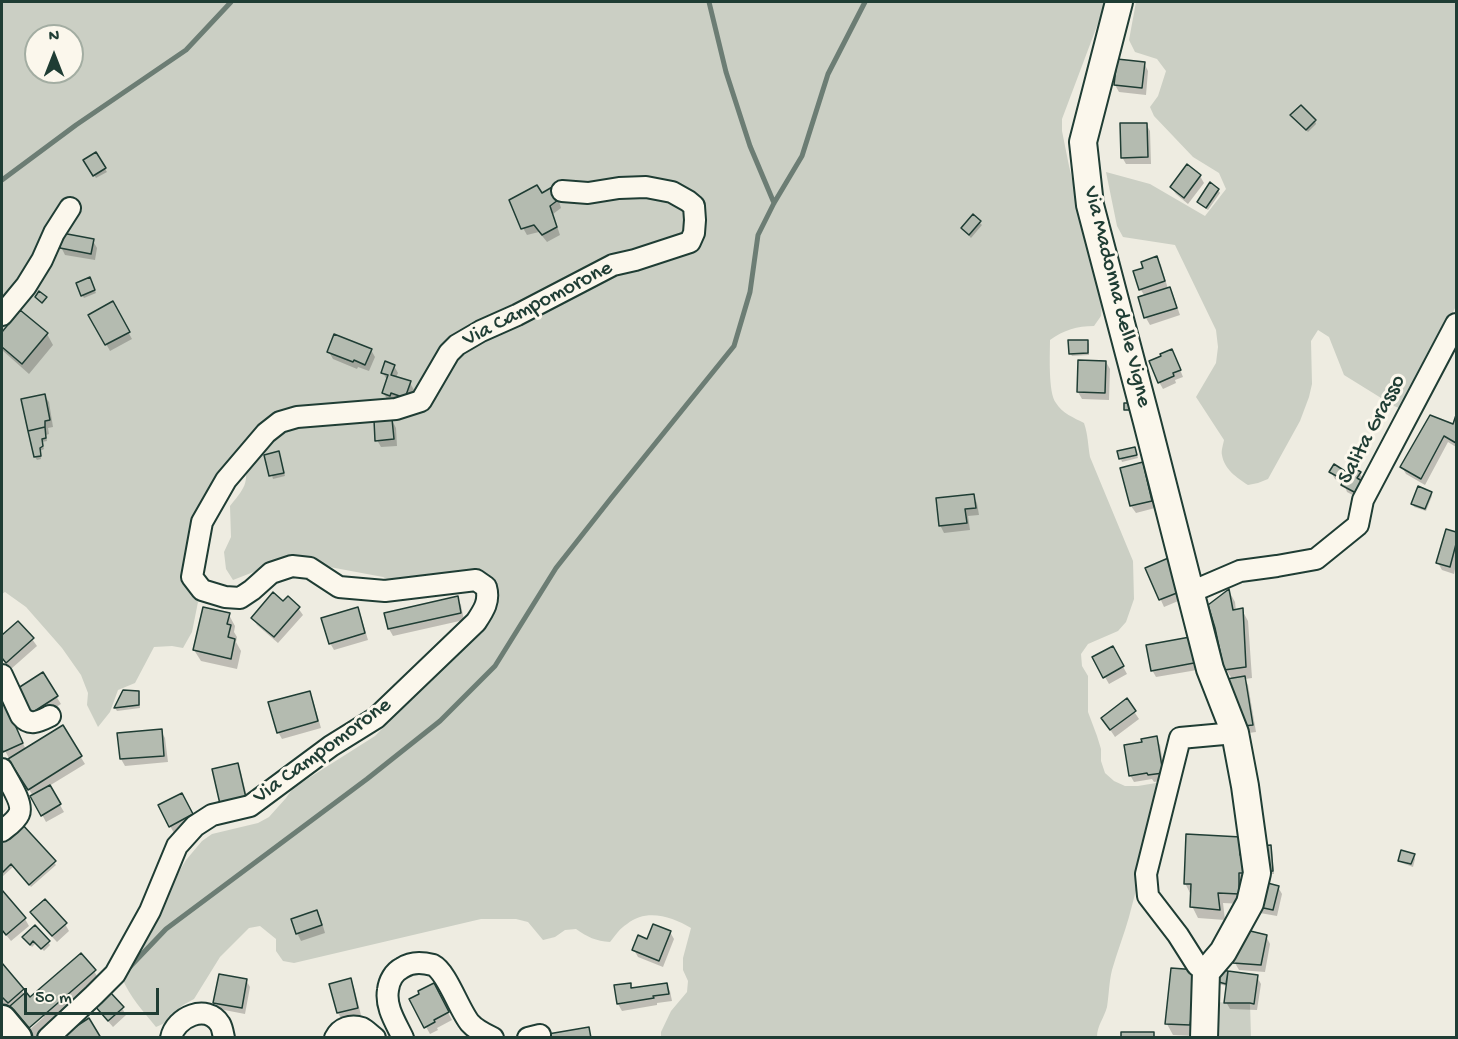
<!DOCTYPE html>
<style>
body{margin:0}
#map{position:relative;width:1458px;height:1039px;overflow:hidden;background:#eeece1;font-family:"Gochi Hand",sans-serif}
canvas{display:block}
.frame{position:absolute;inset:0;border:3px solid #1f3d34;pointer-events:none}
.north{position:absolute;left:24px;top:24px;width:60px;height:60px;box-sizing:border-box;background:#fbf7ec;border:2px solid #a3ada2;border-radius:50%;rotate:0deg;font-size:16px;font-weight:700;line-height:24px;text-align:center;color:#1f3d34}
.north::after{content:'';display:block;margin:auto;width:21px;height:27px;background:#1f3d34;clip-path:polygon(50% 0,100% 100%,50% 72%,0 100%)}
.scale{position:absolute;left:24px;top:988px;width:135px;height:27px;box-sizing:border-box;border:3px solid #1f3d34;border-top:0;padding-left:8px;font-size:18px;line-height:21px;white-space:nowrap;color:#1f3d34;-webkit-text-stroke:4px #fbf7ec;paint-order:stroke}
</style>
<div id="map">
<canvas width="1458" height="1039"></canvas>
<div class="frame"></div>
<div class="north">N</div>
<div class="scale">50 m</div>
</div>
<script>
const ctx = document.querySelector('canvas').getContext('2d');
ctx.lineJoin = 'round';
function fillPath(path, color) {
  ctx.fillStyle = color;
  ctx.fill(path, 'evenodd');
}
function trace(path, color, width, dash) {
  ctx.strokeStyle = color;
  ctx.lineWidth = width;
  ctx.lineCap = dash ? 'butt' : 'round';
  ctx.setLineDash(dash || []);
  ctx.stroke(path);
}
function label(font, color, halo, rows, align = 'center') {
  ctx.font = font + ' "Gochi Hand",sans-serif';
  ctx.lineWidth = 6;
  ctx.setLineDash([]);
  ctx.textBaseline = 'middle';
  ctx.strokeStyle = halo;
  ctx.fillStyle = color;
  for (const [text, x, y, turn = 0] of rows) {
    ctx.save();
    ctx.translate(x, y);
    ctx.rotate((+turn || 0) * Math.PI / 180);
    ctx.textAlign = isNaN(turn) ? turn : align;
    if (halo) ctx.strokeText(text, 0, 0);
    ctx.fillText(text, 0, 0);
    ctx.restore();
  }
}
fillPath(new Path2D(`
 M2,2H1106L1062,119V131L1069,166L1102,304L1101,316L1094,326C1077,326 1064,330 1050,340C1050,354 1048,393 1056,403C1062,413 1074,418 1084,423C1088,434 1088,446 1090,457L1133,561L1134,599L1126,622L1118,631L1088,644L1081,654L1082,666L1088,676V712L1097,736L1101,749V761L1105,773L1114,781L1125,786H1138L1162,782C1152,827 1141,872 1129,917C1124,935 1117,952 1112,970C1109,982 1109,995 1107,1007C1104,1018 1097,1026 1097,1037H661V1032L671,1011L687,992L688,981L683,970V958L691,928C672,917 647,908 627,924C620,928 615,936 610,942C596,941 587,937 576,929L565,930L555,937L543,940L528,922L516,919H481L294,963L283,961L276,951V939L260,926L249,928L220,957L194,999L183,1005L174,1013L167,1022L156,1027C143,1011 130,997 122,978L129,968L180,870L186,860L202,841L212,834L258,823L269,817L286,798L293,788L375,736L484,625L492,590L393,582L383,577L287,559L233,580L226,569L224,552L231,537L230,506C248,484 248,483 244,455L230,471L192,582L198,602L192,632L183,648L172,646L154,647L135,683L118,690L110,712L98,727L87,705L88,693L81,675L62,648L26,607L5,592L2,594ZM36,36H72V72H36Z
 M1136,2H1456V306L1443,333L1409,412L1394,406L1344,375L1329,337L1318,330L1311,341L1312,384L1309,397L1300,421L1268,479L1258,483L1248,485C1237,478 1224,469 1222,455C1221,451 1223,445 1224,440L1196,397L1216,363L1218,347L1216,330L1175,245L1123,237L1117,226L1106,172L1150,184L1205,216L1226,189L1219,173L1193,157L1154,116L1150,107L1158,96L1166,71L1157,59L1135,52L1129,40Z
 M1208,1002L1250,1003L1251,1037H1209Z`), '#cbcfc4');
fillPath(new Path2D(`
 M1144,63L1148,71L1146,95L1119,92L1115,85Z
 M1294,118L1315,121L1316,124L1308,132Z
 M1146,124L1150,131L1151,164H1126L1122,157Z
 M95,154L107,172L96,178L85,161Z
 M1200,176L1204,183L1188,204L1176,194L1171,187Z
 M1218,190L1220,193L1208,210L1200,205L1198,202Z
 M542,195H557L561,208L553,214L560,235L547,242L539,232L527,235L523,228Z
 M973,216L982,225L971,238L962,228Z
 M93,241L97,248L95,260L65,255L61,247Z
 M1157,258L1161,265L1168,289L1169,288L1173,295L1180,315L1150,325L1146,318L1140,298L1145,296L1140,289L1145,269Z
 M91,282L96,293L84,298L82,295Z
 M112,303L132,339L110,351L90,315Z
 M20,312L47,334L53,345L29,374L2,350V334Z
 M1087,341L1089,344V355L1072,356L1070,353Z
 M371,350L375,357L369,371L358,367L357,369L333,359L329,352Z
 M1175,357L1183,377L1175,380L1176,383L1163,389L1159,382Z
 M1106,362L1110,369L1109,400L1082,399L1078,392Z
 M394,366L398,373L396,378L410,383L414,390L409,404L394,402L388,400L383,393L387,380L383,373Z
 M44,395L49,402L53,427L48,428L49,434L46,435L47,441L42,442L44,449L40,451L41,459L37,460L35,457Z
 M1456,419V447L1448,442L1425,485L1406,474L1402,467L1453,426Z
 M392,420L396,428L397,446L381,447L377,440Z
 M1136,452L1138,458L1122,462L1119,453Z
 M279,453L285,476L273,479L266,456Z
 M1142,464L1146,471L1155,508L1136,513L1131,506L1122,469Z
 M1331,472L1349,475L1359,473L1364,480L1360,499L1347,492L1344,484L1335,479Z
 M1431,493L1432,496L1426,511L1414,507L1413,504Z
 M973,495L977,503L979,515L968,516L970,530L944,533L940,525Z
 M1447,531L1456,533V564L1454,574L1442,570L1438,563Z
 M1147,569L1190,596L1164,607Z
 M1229,591L1235,602L1236,611L1242,610L1248,621L1252,678L1245,679L1248,685L1256,732L1241,734L1232,679L1226,669Z
 M457,598L461,605L464,620L393,636L389,629L386,614Z
 M298,608L303,615L278,643L257,625L253,618Z
 M357,609L361,616L368,640L334,650L330,643Z
 M229,615L235,626L234,632L237,637L236,642L241,651L237,669L201,661L194,650Z
 M18,623L32,639L37,646L11,669L2,659V637Z
 M1189,639L1197,670L1156,677L1152,670Z
 M1113,648L1127,674L1109,684L1094,658Z
 M42,674L61,704L32,722L14,693Z
 M124,692H138L139,695L140,708L117,711L115,708Z
 M309,693L313,700L321,728L282,739L278,732Z
 M2,695L26,750L62,727L85,764L49,786L64,812L46,822L32,796H33L12,762H11L2,745Z
 M1127,701L1139,719L1115,737L1107,725Z
 M161,731L165,738L168,762L125,766L121,759L119,734Z
 M1156,738L1160,745L1166,780L1154,782L1152,779L1134,782L1130,775Z
 M237,765L241,772L249,805L226,811Z
 M185,802L196,822L174,833L170,826Z
 M21,825L56,865L31,887L14,866L2,877V841Z
 M1240,838L1246,849L1244,904L1223,903L1225,920L1198,918L1192,906L1191,895L1185,883Z
 M1270,847L1272,850L1274,874H1265Z
 M1414,855L1415,859L1413,867L1402,863L1400,860Z
 M1278,887L1282,894L1277,916L1260,913L1256,906Z
 M2,893L25,919L29,926L11,941L2,930Z
 M317,912L321,919L325,933L301,941L297,933Z
 M32,913L65,924L69,931L57,942L36,920Z
 M1243,931L1266,936L1270,944L1265,972L1239,970L1235,963Z
 M670,932L674,939L663,967L638,957L634,950L648,941Z
 M26,940L48,942L50,945L44,951L36,943L32,947Z
 M2,966L25,995L30,999L94,971L108,995L122,1008L126,1015L113,1027L100,1012L95,1003L56,1038H33L27,1032L44,1017L42,1015L25,1029L2,1002Z
 M1197,971L1196,1036L1173,1035L1167,1024Z
 M1228,973L1257,977L1261,984L1257,1010L1230,1009L1226,1002L1227,986L1218,984L1217,981Z
 M246,980L250,987L245,1014L219,1009L215,1002Z
 M350,980L354,987L361,1015L342,1020L338,1013L331,985Z
 M630,984L633,990L666,984L670,991L672,1001L657,1003V1005L622,1011L618,1004Z
 M433,985L452,1020L437,1028L438,1030L430,1034L411,1000Z`), '#0003');
trace(new Path2D(`
 M709,2L726,72L750,146L774,203
 M2,180L76,125L186,50L231,2
 M125,972L166,929L367,779L440,721L495,666L556,568L612,497L734,346L750,292L758,235L774,203L802,156L828,74L865,2`), '#6c7d74', 5);
const building = new Path2D(`
 M1117,59L1145,62L1142,88L1114,85Z
 M1301,105L1316,120L1306,130L1290,115Z
 M1120,123H1147L1148,157L1121,158Z
 M96,152L106,168L93,176L83,160Z
 M1187,164L1201,175L1184,198L1170,187Z
 M1210,182L1219,189L1206,208L1197,202Z
 M537,185L542,193L554,186L558,200L550,206L557,227L542,235L534,225L521,229L509,200Z
 M973,214L981,221L969,235L961,228Z
 M62,233L94,239L91,254L60,248Z
 M1157,256L1165,281L1139,290L1133,271L1143,268L1141,262Z
 M90,277L95,290L81,296L76,283Z
 M1170,287L1177,308L1144,318L1138,297Z
 M39,291L47,297L42,303L35,297Z
 M113,301L130,332L105,345L88,315Z
 M20,310L48,333L22,364L2,347V332Z
 M334,334L372,349L365,365L354,360L353,362L327,352Z
 M1068,340H1088V353L1069,354Z
 M1172,349L1181,370L1173,373L1174,376L1158,383L1149,361L1161,356L1160,354Z
 M1078,360L1106,361L1105,393L1077,392Z
 M385,361L395,365L391,375L411,381L405,398L391,393L390,396L382,393L388,375L381,373Z
 M45,394L50,420L45,421V427L28,431L21,399Z
 M1124,403H1138V410H1124Z
 M1430,415L1453,424L1456,415V443L1444,436L1421,479L1400,467Z
 M392,419L394,439L375,441L374,420Z
 M45,427L46,438L42,439L43,446L40,448L41,456L34,457L28,431Z
 M1135,447L1137,455L1119,459L1117,451Z
 M279,451L284,473L269,476L264,455Z
 M1143,462L1152,501L1130,506L1120,468Z
 M1334,464L1348,473L1352,467L1361,472L1357,478L1362,481L1356,493L1341,485L1344,480L1329,472Z
 M1418,486L1432,492L1425,509L1411,504Z
 M974,494L976,508L965,509L967,523L939,526L936,498Z
 M1446,529L1456,532V544L1450,567L1436,563Z
 M1173,556L1187,589L1159,600L1145,568Z
 M1229,589L1233,610L1243,608L1246,667L1224,670L1215,628L1208,605Z
 M273,592L283,601L288,596L300,607L274,637L251,618Z
 M458,596L461,613L388,629L384,613Z
 M203,607L230,613L227,624L231,625L228,637L235,639L231,659L193,650Z
 M358,607L365,633L329,644L321,618Z
 M18,621L34,638L6,663L2,658V635Z
 M1190,637L1194,663L1151,671L1146,645Z
 M1113,646L1124,666L1103,678L1092,657Z
 M43,672L58,696L27,716L12,692Z
 M1245,676L1253,725L1235,727L1227,679Z
 M123,690L139,691V705L114,708Z
 M310,691L318,721L277,733L268,702Z
 M2,695L23,743L3,752L2,749Z
 M1127,698L1136,711L1110,730L1101,718Z
 M63,725L82,756L28,790L8,759Z
 M162,729L164,756L120,759L117,733Z
 M1157,736L1163,773L1148,775L1147,773L1129,776L1124,745L1142,742L1141,739Z
 M238,763L246,798L220,804L212,769Z
 M50,785L61,804L41,816L30,796Z
 M182,793L193,814L169,827L158,805Z
 M21,823L56,861L29,885L11,864L2,873V839Z
 M1186,834L1241,837L1240,855L1251,856V873H1239V894L1218,893L1220,910L1190,907L1191,884H1184Z
 M1271,845L1273,871L1262,872L1260,846Z
 M1401,850L1415,854L1411,864L1398,861Z
 M1260,881L1279,886L1273,910L1254,906Z
 M2,890L26,918L6,935L2,930Z
 M45,899L67,923L52,936L30,912Z
 M317,910L322,925L296,934L291,919Z
 M653,924L671,931L659,961L632,950L638,935L647,939Z
 M35,925L50,941L41,949L33,941L30,945L22,937Z
 M1242,929L1267,935L1261,965L1233,963Z
 M81,953L96,970L29,1028L10,1006L26,992L30,997Z
 M2,963L24,989L8,1003L2,997Z
 M1171,968L1198,970L1190,1025L1165,1024Z
 M1221,970L1228,971L1226,984L1215,981Z
 M1228,971L1258,975L1254,1004L1250,1003H1224Z
 M219,974L247,979L242,1008L213,1003Z
 M351,978L358,1008L337,1013L329,984Z
 M434,983L449,1012L434,1020L435,1022L424,1028L409,999L419,994L418,991Z
 M631,983V988L667,983L669,994L653,996L654,998L617,1004L614,985Z
 M110,992L124,1007L108,1021L94,1005Z
 M89,1018L101,1038H58Z
 M589,1027L591,1038H549L548,1034Z
 M1121,1032H1154V1038H1121Z`);
fillPath(building, '#b4bbb0');
trace(building, '#1f3d34', 1.5);
const minor = new Path2D(`
 M2,315L26,286L42,260L54,233L70,208
 M1191,592L1240,571L1277,566L1316,559L1358,525L1363,500L1456,324
 M2,675L21,716C30,727 40,721 50,716
 M2,769C7,779 24,803 19,814C16,821 7,827 2,831
 M1206,972L1197,965L1178,935L1148,896L1146,874L1180,738L1235,733
 M48,1038L94,995L115,974L150,911L177,846L195,826L212,815L250,806L331,746L376,718L476,622C484,610 490,601 486,587L476,580L385,591L339,587L310,568L292,566L271,573L252,590L240,598L225,597L202,590L192,577L202,522L226,480L266,433L280,422L297,417L396,409L421,401L449,353L457,345L481,331L517,315L613,265L635,260L690,242L694,233L695,220L694,206L688,201L672,192L646,187L619,188L588,193L562,191
 M171,1038C175,1017 207,1003 220,1024C222,1027 223,1033 224,1038
 M335,1038C340,1028 351,1024 362,1028C366,1030 371,1035 375,1038
 M403,1038C396,1023 385,1007 388,990C389,981 394,972 402,968C408,964 413,963 419,963C424,963 429,964 433,965C447,972 459,1010 470,1023C476,1030 485,1034 493,1038
 M528,1038L540,1035`);
const tertiary = new Path2D(`
 M1119,2L1083,142L1090,205L1147,422L1210,669L1235,733L1245,786L1257,873L1250,903L1223,952L1206,972L1204,1038`);
const secondary = new Path2D(`
 M2,1020L17,1038`);
trace(minor, '#1f3d34', 24);
trace(tertiary, '#1f3d34', 30);
trace(secondary, '#1f3d34', 33);
trace(minor, '#fbf7ec', 20);
trace(tertiary, '#fbf7ec', 26);
trace(secondary, '#fbf7ec', 28);
label('22px', '#1f3d34', '#fbf7ec', [
 ["Via Madonna delle Vigne",1116,297,76],
 ["Via Campomorone",538,305,-27],
 ["Salita Grasso",1373,430,-62],
 ["Via Campomorone",323,752,-36]
]);
</script>
